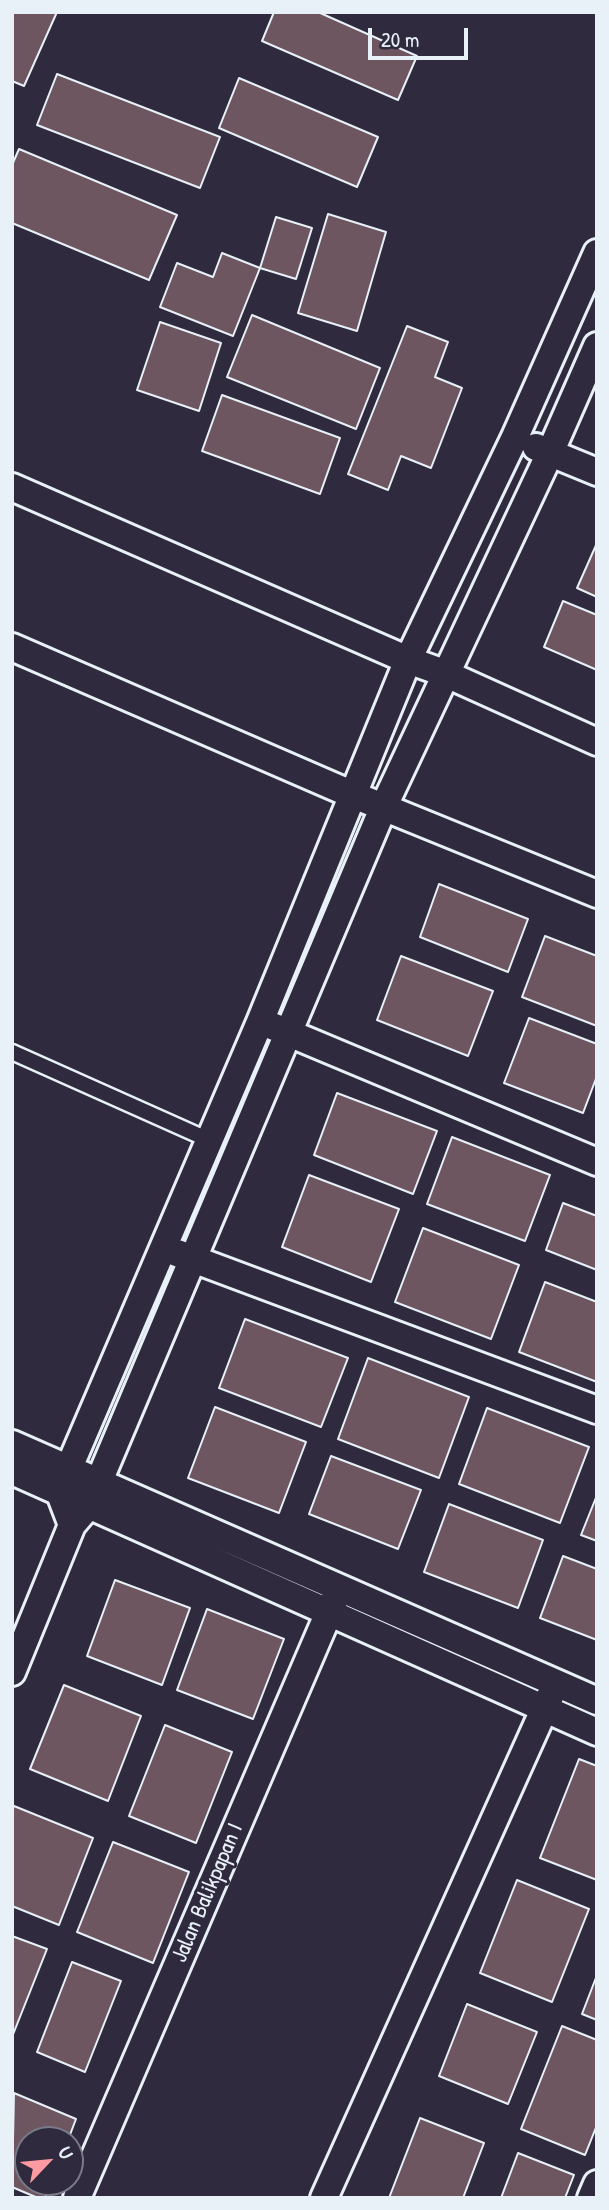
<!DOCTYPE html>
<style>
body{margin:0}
#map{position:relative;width:609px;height:2210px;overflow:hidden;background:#2f2a3d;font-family:"Patrick Hand",sans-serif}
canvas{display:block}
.frame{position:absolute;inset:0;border:14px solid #e8f1f8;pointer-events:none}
.north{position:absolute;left:14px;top:2126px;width:70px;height:70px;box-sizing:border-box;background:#2f2a3d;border:2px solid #797a88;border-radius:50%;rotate:64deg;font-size:19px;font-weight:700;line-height:28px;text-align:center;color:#e8f1f8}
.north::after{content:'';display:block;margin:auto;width:24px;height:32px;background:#ff9aa2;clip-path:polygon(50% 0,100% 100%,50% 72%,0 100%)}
.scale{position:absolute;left:368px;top:28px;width:100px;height:32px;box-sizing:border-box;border:4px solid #e8f1f8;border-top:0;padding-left:9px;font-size:21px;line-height:24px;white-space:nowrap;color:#e8f1f8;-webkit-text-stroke:5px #2f2a3d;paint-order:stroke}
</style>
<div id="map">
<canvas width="609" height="2210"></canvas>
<div class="frame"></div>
<div class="north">U</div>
<div class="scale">20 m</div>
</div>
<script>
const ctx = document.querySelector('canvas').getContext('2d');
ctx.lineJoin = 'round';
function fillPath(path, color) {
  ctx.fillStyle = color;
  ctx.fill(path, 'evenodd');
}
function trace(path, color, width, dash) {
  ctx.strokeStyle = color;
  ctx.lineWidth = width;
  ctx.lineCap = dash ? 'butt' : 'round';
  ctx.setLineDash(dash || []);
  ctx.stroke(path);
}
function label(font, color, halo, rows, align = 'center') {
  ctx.font = font + ' "Patrick Hand",sans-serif';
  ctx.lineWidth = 6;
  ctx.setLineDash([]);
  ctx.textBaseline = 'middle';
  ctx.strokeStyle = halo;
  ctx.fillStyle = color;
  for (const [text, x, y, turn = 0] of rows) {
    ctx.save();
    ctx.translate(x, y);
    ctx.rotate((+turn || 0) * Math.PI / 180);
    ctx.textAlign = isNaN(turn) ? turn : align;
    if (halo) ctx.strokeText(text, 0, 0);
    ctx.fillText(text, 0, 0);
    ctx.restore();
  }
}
const building = new Path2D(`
 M12,12H57L24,86L12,81Z
 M274,12H318L417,56L398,100L262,41Z
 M57,74L220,137L200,188L37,125Z
 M239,78L378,137L357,187L219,128Z
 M19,149L177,215L149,280L12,223V165Z
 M328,214L386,232L357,331L298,313Z
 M276,217L312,228L296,279L260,268Z
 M222,253L260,268L233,336L160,307L177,263L213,277Z
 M252,315L380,368L356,429L227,377Z
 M160,322L221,343L199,411L137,390Z
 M407,326L448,342L435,377L462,388L431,468L401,456L388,490L348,474Z
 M222,395L340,438L320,494L202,451Z
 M597,543V597L577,588Z
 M563,601L597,615V670L544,647Z
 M439,884L528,919L508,972L420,937Z
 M545,936L597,956V1026L522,997Z
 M401,956L493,991L468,1056L377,1020Z
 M529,1018L597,1044V1076L583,1113L504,1083Z
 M337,1093L437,1131L413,1194L314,1155Z
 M452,1137L550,1175L525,1241L427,1204Z
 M309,1175L399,1209L371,1282L282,1247Z
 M563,1203L597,1216V1270L546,1250Z
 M423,1228L519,1265L491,1339L395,1302Z
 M545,1282L597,1302V1382L519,1352Z
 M245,1319L348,1358L321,1427L219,1388Z
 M368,1358L469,1397L439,1478L338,1439Z
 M215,1407L306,1442L279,1513L188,1478Z
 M487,1408L589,1447L560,1523L459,1484Z
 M331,1456L421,1490L398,1549L309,1514Z
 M597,1495V1541L581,1535Z
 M449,1504L543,1540L518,1608L424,1572Z
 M563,1556L597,1569V1640L540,1618Z
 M115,1580L190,1608L162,1685L87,1656Z
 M207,1609L284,1639L253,1719L177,1690Z
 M64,1685L141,1716L108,1801L30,1769Z
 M165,1725L232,1752L196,1843L129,1816Z
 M579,1759L597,1766V1880L540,1858Z
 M14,1806L93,1838L59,1925L12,1906V1811Z
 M113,1842L189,1872L153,1963L77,1932Z
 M517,1880L589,1909L552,2002L480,1973Z
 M12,1936L47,1949L12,2037Z
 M72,1962L121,1981L85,2072L37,2052Z
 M597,1975V2020L582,2014Z
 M467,2004L537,2032L508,2104L439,2076Z
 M562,2026L597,2040V2125L585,2155L521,2129Z
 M14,2093L76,2119L68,2140H28V2182H51L45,2198H38L12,2187Z
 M420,2118L484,2143L463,2198H389Z
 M518,2153L574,2175L565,2198H501Z`);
fillPath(building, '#6d5660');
trace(building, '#e8f1f8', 2);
const lane = new Path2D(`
 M12,1052L209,1140`);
const street = new Path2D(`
 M536,447L597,472
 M12,487L408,660L444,673L597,742
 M12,647L351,794L597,894
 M272,1026L597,1162
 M177,1253L597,1410
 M12,1444L597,1701
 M12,1471L597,1732
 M72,1525L59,1491L260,1022L408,660L515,437L597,253
 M12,1672L72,1525L89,1505L384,806L550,453L597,346
 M77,2198L339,1589
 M324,2198L552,1692
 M591,2198L597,2184`);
trace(lane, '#e8f1f8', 19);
trace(street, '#e8f1f8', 32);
trace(lane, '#2f2a3d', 14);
trace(street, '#2f2a3d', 26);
label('23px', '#e8f1f8', '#2f2a3d', [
 ["Jalan Balikpapan I",208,1893,-67]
]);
</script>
